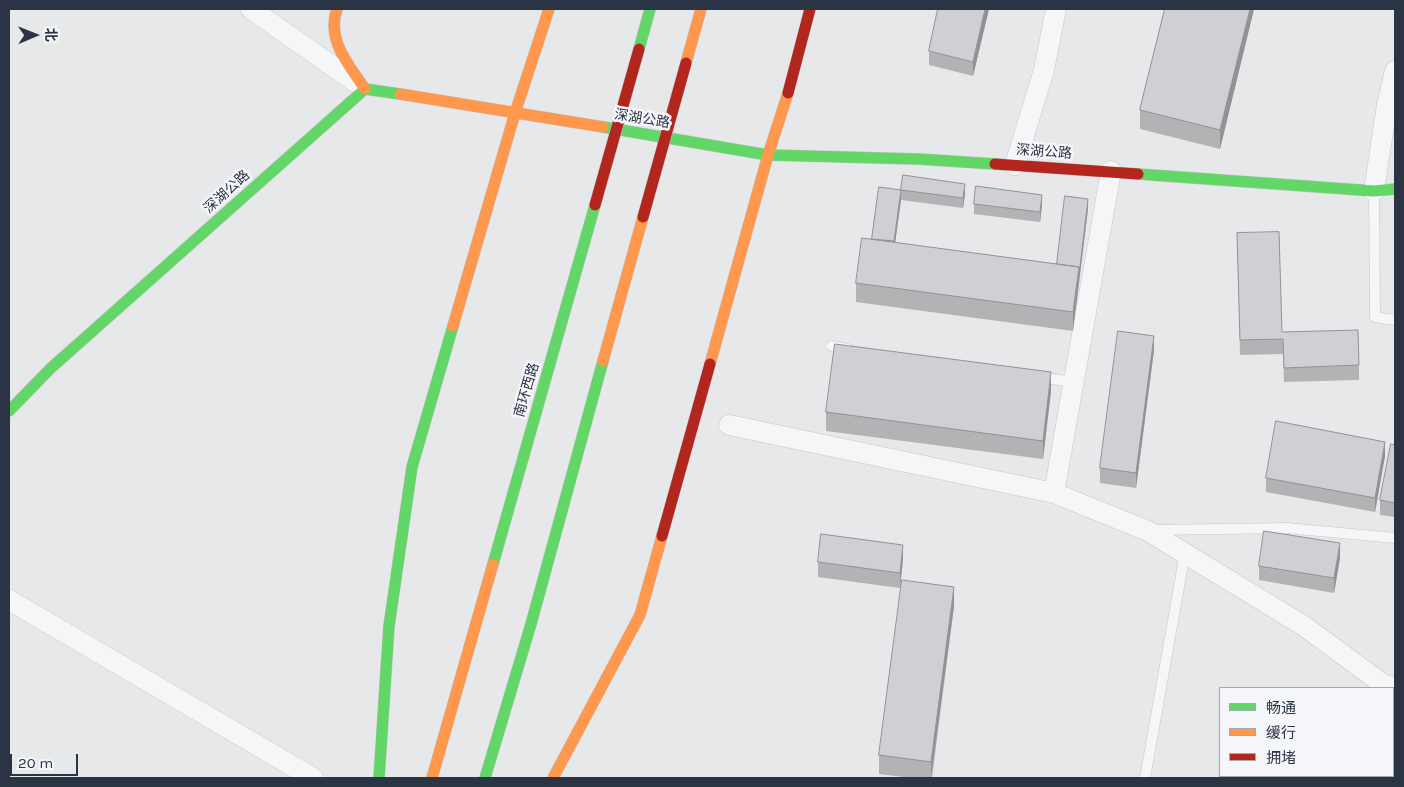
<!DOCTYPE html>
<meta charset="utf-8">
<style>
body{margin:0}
#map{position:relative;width:1404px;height:787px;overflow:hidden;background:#e6e8ea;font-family:Karla,"Noto Sans SC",sans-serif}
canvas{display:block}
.frame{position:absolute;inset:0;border:10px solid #2b3445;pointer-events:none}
.legend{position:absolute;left:1219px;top:687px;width:175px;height:90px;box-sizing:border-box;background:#f4f6f9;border:1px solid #a4a8b1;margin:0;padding:6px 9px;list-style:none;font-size:15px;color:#2b3445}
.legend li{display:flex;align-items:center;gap:10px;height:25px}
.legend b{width:25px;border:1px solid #a4a8b1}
.north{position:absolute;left:10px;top:10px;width:50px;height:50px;-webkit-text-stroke:4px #f4f6f9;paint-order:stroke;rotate:89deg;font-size:14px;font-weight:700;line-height:20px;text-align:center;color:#2b3445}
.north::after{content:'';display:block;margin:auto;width:18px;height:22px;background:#2b3445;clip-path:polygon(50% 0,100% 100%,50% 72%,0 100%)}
.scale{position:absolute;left:10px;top:754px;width:68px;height:22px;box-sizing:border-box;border:2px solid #2b3445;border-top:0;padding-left:6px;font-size:15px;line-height:18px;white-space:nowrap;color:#2b3445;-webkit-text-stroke:4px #f4f6f9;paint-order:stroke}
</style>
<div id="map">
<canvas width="1404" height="787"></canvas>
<div class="frame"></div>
<ul class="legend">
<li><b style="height:6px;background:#63d668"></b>畅通</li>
<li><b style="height:6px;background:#ff974d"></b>缓行</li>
<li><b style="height:6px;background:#b3261e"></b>拥堵</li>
</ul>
<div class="north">北</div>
<div class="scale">20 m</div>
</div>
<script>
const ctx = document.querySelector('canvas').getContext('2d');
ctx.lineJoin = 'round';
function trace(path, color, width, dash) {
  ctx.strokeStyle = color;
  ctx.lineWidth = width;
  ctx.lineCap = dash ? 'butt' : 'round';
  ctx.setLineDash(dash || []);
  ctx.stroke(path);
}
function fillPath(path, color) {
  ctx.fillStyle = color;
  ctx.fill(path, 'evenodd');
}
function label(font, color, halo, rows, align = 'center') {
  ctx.font = font + ' Karla,"Noto Sans SC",sans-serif';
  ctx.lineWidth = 5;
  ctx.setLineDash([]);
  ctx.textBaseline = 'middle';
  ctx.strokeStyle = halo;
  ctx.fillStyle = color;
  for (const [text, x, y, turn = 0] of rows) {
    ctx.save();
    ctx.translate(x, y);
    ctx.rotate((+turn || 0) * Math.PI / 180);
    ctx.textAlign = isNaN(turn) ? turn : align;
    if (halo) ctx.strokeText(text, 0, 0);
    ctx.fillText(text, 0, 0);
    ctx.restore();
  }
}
const lane = new Path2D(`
 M1374,192L1375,317L1395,320
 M831,346L848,349
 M1038,377L1074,382
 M1154,530L1287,528L1395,538
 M1145,778L1185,553`);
const street = new Path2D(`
 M251,9L355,82
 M1015,165L1044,70L1056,9
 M1374,191L1387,105L1395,71
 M729,425L1054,493L1148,531L1304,626L1384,685L1395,687
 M1054,493L1111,171
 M9,600L313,778`);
const fast = new Path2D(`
 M639,49L650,9
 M603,127L768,155L918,159L995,164
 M1138,174L1374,191L1395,189
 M9,411L51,368L365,89L400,94
 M493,564L595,205
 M379,778L389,626L412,467L453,326
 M485,778L531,624L603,361`);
const slow = new Path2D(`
 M337,9C326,40 349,65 365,89
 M686,63L701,9
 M400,94L603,127
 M453,326L515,113L549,9
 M603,361L643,217
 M710,364L768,155L788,93
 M432,778L493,564
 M553,778L640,615L662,536`);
const jam = new Path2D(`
 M788,93L810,9
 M995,164L1138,174
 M662,536L710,364`);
trace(lane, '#c4c6c8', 11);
trace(street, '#c4c6c8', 21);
trace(fast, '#c4c6c8', 12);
trace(slow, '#c4c6c8', 12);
trace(jam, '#c4c6c8', 12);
trace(lane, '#f5f6f7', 10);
trace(street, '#f5f6f7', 20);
trace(fast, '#63d668', 11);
trace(slow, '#ff974d', 11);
trace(jam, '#b3261e', 11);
const jamBridge = new Path2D(`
 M595,205L639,49
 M643,217L686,63`);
trace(jamBridge, '#b8bbbf', 12, []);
trace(jamBridge, '#b3261e', 11);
fillPath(new Path2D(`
 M989,9L973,76L929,65V51Z
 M1165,9H1254L1220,149L1140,129V110Z
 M879,187L901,200L895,243L1057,264L1088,209L1073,331L856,302V283L872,239Z
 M901,190L965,194L963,208L901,200Z
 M974,204L1042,205L1040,222L974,214Z
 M1237,233L1282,332L1359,365V380L1284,382L1283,354L1240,355Z
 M1154,350L1136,488L1100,483V468Z
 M1051,391L1043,459L826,431V412Z
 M1395,445V517L1380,515V500Z
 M1385,456L1375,512L1266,492V478Z
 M1340,558L1334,593L1259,580V566Z
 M903,559L900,588L818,577V562Z
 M954,606L932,778H912L879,774V755Z`), '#b1b3b5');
fillPath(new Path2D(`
 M985,9H989L973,76V62Z
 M1250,9H1254L1220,149V130Z
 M965,184V194L963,208V198Z
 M901,190V200L894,251V241Z
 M1042,195V205L1040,222V212Z
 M1088,199V209L1073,331V312Z
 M1154,336V350L1136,488V473Z
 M1051,372V391L1043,459V441Z
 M1385,442V456L1375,512V498Z
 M1340,543V558L1334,593V578Z
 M903,545V559L900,588V573Z
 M954,587V606L931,778V762Z`), '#909294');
const building = new Path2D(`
 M938,9H985L973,62L929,51Z
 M1165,9H1250L1220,130L1140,110Z
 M903,175L965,184L963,198L901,190Z
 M976,186L1042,195L1040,212L974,204Z
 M879,187L901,190L894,241L872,239Z
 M1065,196L1088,199L1079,275V267L1057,264Z
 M1279,232L1282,332L1358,330L1359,365L1284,368L1283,339L1240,340L1237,233Z
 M862,238L1079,267L1073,312L856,283Z
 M1118,331L1154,336L1136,473L1100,468Z
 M835,344L1051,372L1043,441L826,412Z
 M1276,421L1385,442L1375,498L1266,478Z
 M1391,444L1395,445V503L1380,500Z
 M1264,531L1340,543L1334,578L1259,566Z
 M821,534L903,545L900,573L818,562Z
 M902,580L954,587L931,762L879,755Z`);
fillPath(building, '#ced0d3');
trace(building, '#909294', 1);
label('14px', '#2b3445', '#f4f6f9', [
 ["深湖公路",642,119,9],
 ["深湖公路",1044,152,4],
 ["深湖公路",227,192,-42],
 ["南环西路",527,390,-74]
]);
</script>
